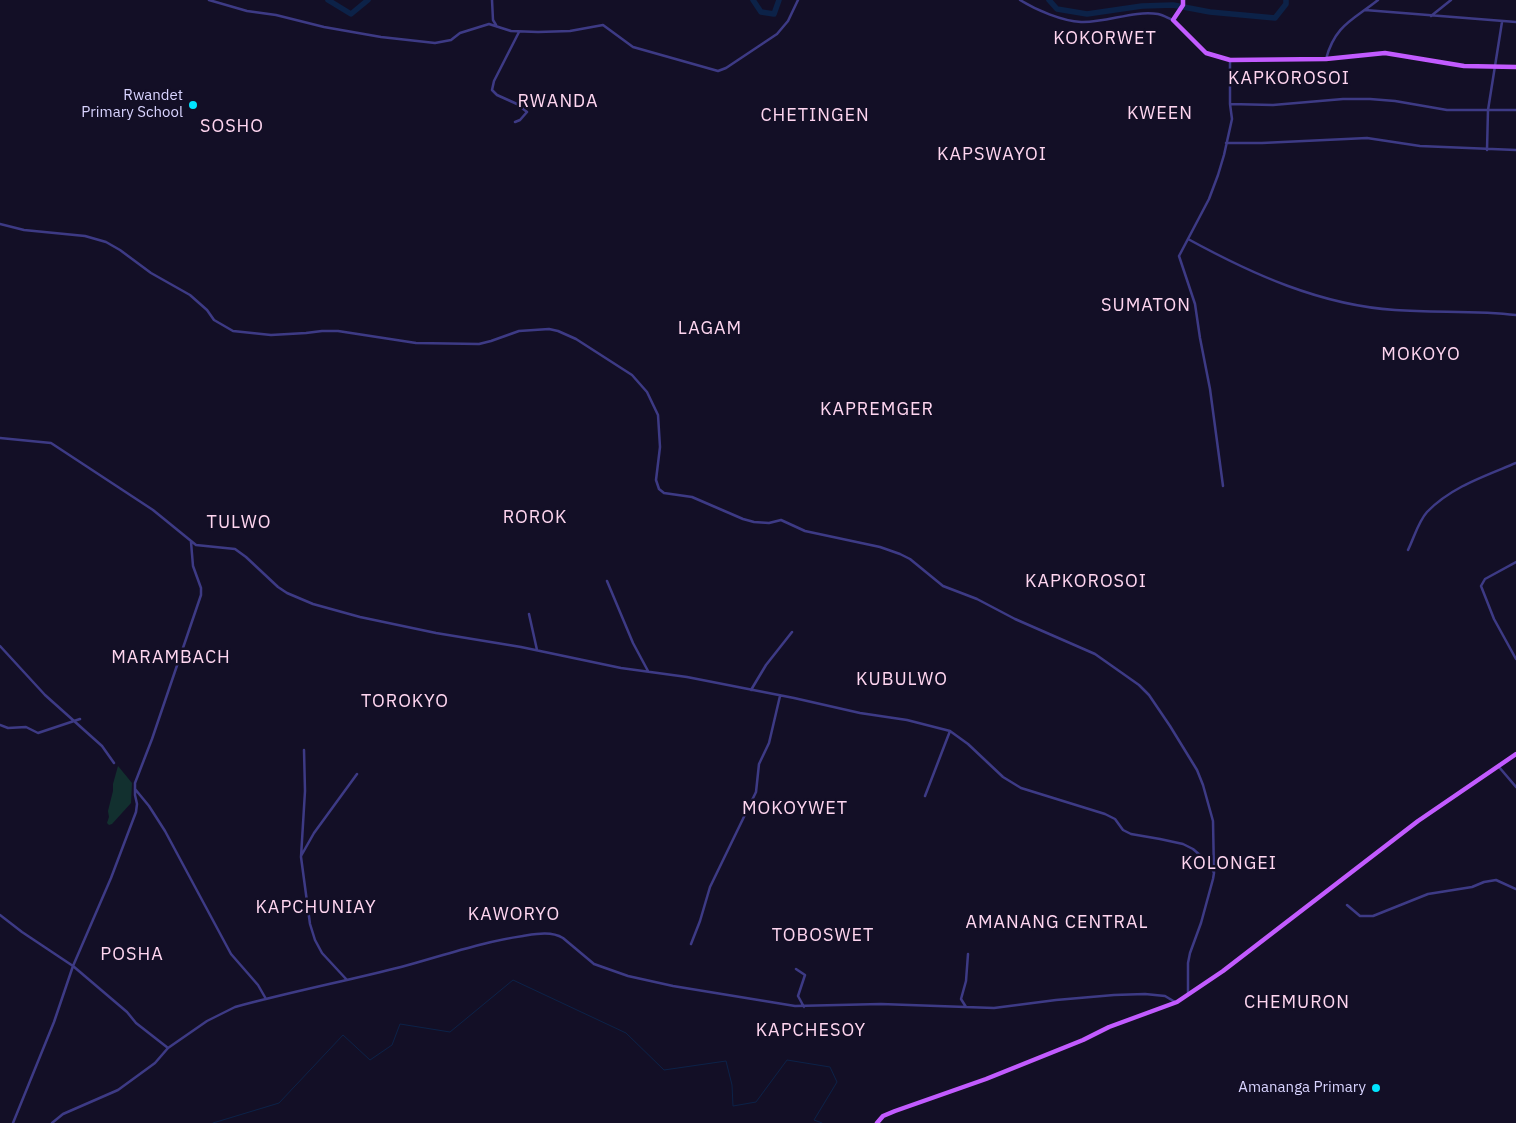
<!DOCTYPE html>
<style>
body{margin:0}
canvas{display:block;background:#130f26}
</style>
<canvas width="1516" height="1123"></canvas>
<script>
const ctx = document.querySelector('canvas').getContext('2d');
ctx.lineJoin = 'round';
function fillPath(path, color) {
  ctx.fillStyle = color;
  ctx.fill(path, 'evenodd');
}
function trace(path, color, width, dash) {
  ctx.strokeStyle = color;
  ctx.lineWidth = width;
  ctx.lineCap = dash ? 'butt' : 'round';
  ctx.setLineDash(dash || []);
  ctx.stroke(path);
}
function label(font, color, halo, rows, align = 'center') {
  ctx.font = font + ' "IBM Plex Sans",sans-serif';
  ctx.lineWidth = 5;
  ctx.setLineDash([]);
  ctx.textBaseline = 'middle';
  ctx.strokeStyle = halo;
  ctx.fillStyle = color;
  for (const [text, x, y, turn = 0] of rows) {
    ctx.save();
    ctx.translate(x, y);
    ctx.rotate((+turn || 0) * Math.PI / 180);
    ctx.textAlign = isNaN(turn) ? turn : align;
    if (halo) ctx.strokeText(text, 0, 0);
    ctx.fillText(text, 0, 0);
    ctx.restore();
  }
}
fillPath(new Path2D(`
 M118,766L132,783L131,803L112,824L109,825L107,823L109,817L108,811L113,791V784Z`), '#12302f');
trace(new Path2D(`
 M213,1123L279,1103L343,1035L370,1060L392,1045L400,1024L450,1032L513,980L626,1033L664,1070L726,1061L732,1085L733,1106L756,1102L787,1060L830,1067L837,1082L814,1120L822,1123`), '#0c2248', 1);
trace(new Path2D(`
 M328,0L351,14L368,0
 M753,0L761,12L774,14L779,0
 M1049,0L1057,9L1087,14L1142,6L1173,5L1210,12L1275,18L1286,4V0`), '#0c2248', 5.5);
trace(new Path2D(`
 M209,0L247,11L276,15L324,27L381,37L435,43L451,40L460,33L489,24L511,31L538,32L570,31L603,25L633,47L718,71L726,68L777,34L788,21L798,0
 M492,0L493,20L496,25
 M1020,0C1036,10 1062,21 1081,22C1107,23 1133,10 1158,14C1163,15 1168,18 1173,20
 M1365,10L1516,22
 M1431,16L1451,0
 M1326,59C1335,25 1353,20 1378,0
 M1230,104L1273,105L1343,99H1370L1395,101L1447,110H1516
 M515,122L520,120L527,112L517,104L497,95L492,90L494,81L519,32
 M1226,143H1262L1367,138L1420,146L1516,150
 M1487,150L1488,110L1502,22
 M0,224L24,230L85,236L106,242L120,250L151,273L190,295L207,310L214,320L233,331L271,335L306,333L322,331H338L416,343L479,344L491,341L519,331L549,329L558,331L576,339L632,375L647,392L658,415L660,447L656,480L659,489L664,493L692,497L743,519L754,522L769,523L781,520L805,531L880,547L900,554L910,559L943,586L977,599L1015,619L1095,654L1139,685L1149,695L1170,726L1197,770L1203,785L1213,821L1214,873
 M1188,239C1252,274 1320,305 1395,310C1435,313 1476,310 1516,315
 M0,438L51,443L153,510L196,545L235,549L246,557L278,587L287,593L313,604L360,617L436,633L521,647L621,668L687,677L794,698L860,713L907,720L950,731L968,744L1003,777L1021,788L1105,814L1115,819L1123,830L1131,834L1160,839L1183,844L1193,849L1209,863L1214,873L1213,879L1201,923L1190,953L1188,963V993
 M1223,486L1210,389L1200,338L1195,304L1179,256L1209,199L1218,175L1224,155L1232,119L1230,104V60
 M1408,550C1414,538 1418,522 1427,512C1451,487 1485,476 1516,463
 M1516,562L1485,579L1481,586L1494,619L1516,659
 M607,581L633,643L648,671
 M529,614L537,650
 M0,646L45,695L102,746L114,763
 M751,690L766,665L792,632
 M0,725L8,728L26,727L38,733L80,719
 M304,750L305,791L301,857L310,924L315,940L322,953L347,980
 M1499,767L1516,787
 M135,789L149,806L165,831L231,954L258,985L266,999
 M925,796L950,731
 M301,856L314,833L357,774
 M1347,905L1360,916H1373L1428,894L1472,887L1484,882L1496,880L1516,889
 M0,915L22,932L73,966L127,1012L136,1023L168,1048
 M691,944L700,921L710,887L756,792L759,764L769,743L780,696
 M796,969L805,975L798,996L804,1007
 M966,1007L961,999L966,981L968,954
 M13,1123L54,1022L73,966L111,878L136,812L137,804L135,795V783L152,739L201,595V588L193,566L191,542
 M52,1123L63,1114L118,1090L155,1063L168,1048L207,1021L235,1007C290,992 346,981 401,967C442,956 481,942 523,936C536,934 551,931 563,938L594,964L628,976L673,986L795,1006L881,1004L994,1008L1056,1000L1114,995L1145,994L1165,996L1175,1002`), '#3d3a85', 2.5);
trace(new Path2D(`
 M1183,0V5L1173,20L1206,53L1230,60L1326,59L1385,53L1464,66L1516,67
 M877,1123L883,1116L895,1111L986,1079L1083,1040L1109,1027L1177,1002L1223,971L1418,821L1516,754`), '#c25bff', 4.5);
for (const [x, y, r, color] of [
 [193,105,5,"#00e5ff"],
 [1376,1088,5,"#00e5ff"]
]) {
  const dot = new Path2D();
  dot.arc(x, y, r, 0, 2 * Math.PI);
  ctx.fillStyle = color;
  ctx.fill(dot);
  trace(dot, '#130f26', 2);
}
label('15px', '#d9d4ff', '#130f26', [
 ["Rwandet",183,96],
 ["Primary School",183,113],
 ["Amananga Primary",1366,1088]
], 'right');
ctx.letterSpacing = '1px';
label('18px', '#ffd6f0', '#130f26', [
 ["KOKORWET",1105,39],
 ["KAPKOROSOI",1289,79],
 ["RWANDA",558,102],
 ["KWEEN",1160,114],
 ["CHETINGEN",815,116],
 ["SOSHO",232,127],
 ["KAPSWAYOI",992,155],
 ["SUMATON",1146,306],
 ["LAGAM",710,329],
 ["MOKOYO",1421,355],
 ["KAPREMGER",877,410],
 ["ROROK",535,518],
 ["TULWO",239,523],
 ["KAPKOROSOI",1086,582],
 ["MARAMBACH",171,658],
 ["KUBULWO",902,680],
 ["TOROKYO",405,702],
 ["MOKOYWET",795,809],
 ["KOLONGEI",1229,864],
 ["KAPCHUNIAY",316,908],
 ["KAWORYO",514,915],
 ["AMANANG CENTRAL",1057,923],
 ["TOBOSWET",823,936],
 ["POSHA",132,955],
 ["CHEMURON",1297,1003],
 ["KAPCHESOY",811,1031]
]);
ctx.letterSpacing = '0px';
</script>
